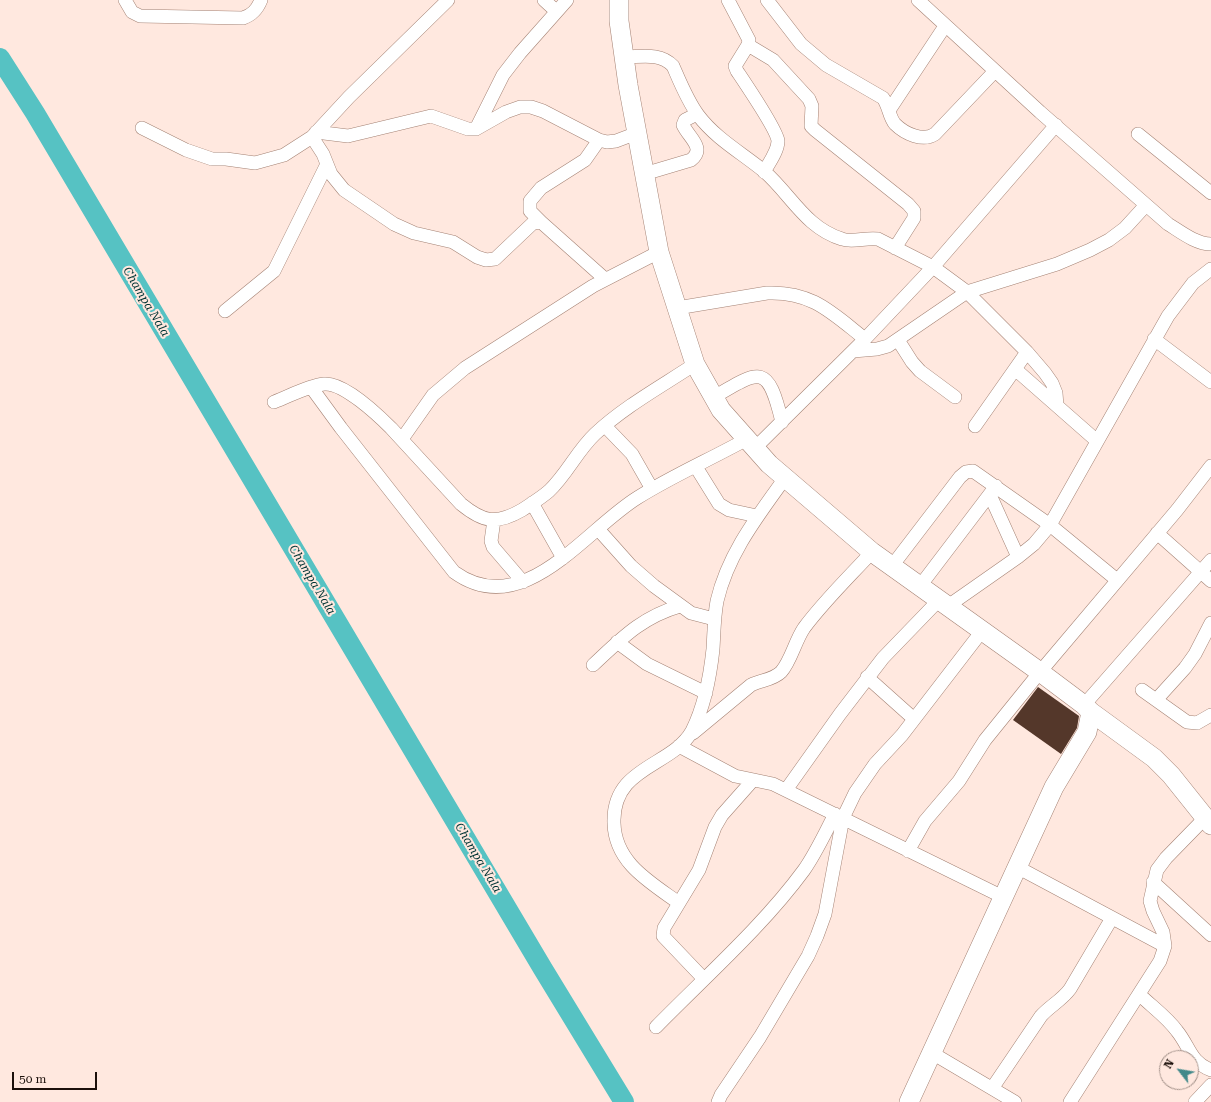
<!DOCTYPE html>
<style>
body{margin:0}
#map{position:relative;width:1211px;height:1102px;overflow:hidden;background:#ffe8df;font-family:"Roboto Serif",serif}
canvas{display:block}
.north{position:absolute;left:1159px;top:1050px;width:40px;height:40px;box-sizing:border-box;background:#ffe8df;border:1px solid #a4928a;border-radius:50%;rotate:301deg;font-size:11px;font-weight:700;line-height:16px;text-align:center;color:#1c100b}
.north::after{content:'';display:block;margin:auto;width:14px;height:18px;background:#41898a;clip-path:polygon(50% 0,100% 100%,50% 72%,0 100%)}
.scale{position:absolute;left:12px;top:1072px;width:85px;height:18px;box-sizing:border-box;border:2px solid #1c100b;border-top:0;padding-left:5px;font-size:12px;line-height:14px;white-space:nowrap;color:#1c100b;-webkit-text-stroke:3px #ffe8df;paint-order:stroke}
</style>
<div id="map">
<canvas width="1211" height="1102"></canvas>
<div class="north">N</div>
<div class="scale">50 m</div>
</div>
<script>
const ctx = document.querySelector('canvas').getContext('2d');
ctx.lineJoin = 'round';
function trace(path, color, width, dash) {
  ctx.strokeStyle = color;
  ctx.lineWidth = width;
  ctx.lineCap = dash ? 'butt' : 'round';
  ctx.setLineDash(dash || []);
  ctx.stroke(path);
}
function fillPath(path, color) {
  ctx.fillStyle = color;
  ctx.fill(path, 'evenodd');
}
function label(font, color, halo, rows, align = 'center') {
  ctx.font = font + ' "Roboto Serif",serif';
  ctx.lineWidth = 4;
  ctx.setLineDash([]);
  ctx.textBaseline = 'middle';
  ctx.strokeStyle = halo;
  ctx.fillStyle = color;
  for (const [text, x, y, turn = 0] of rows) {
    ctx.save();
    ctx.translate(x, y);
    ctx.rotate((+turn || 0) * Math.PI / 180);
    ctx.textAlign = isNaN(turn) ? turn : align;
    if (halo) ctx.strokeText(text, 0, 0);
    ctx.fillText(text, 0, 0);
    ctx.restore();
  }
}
trace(new Path2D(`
 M0,58L35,113L543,969L624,1102`), '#56c2c3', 20);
fillPath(new Path2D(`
 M1038,687L1079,716L1077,728L1061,754L1013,720Z`), '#54372a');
const street = new Path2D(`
 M125,0L132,12L140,16L243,18C252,15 257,10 261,0
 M544,0L556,11
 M728,0L749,40L748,45L735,66L737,71C745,83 777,130 778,141C778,151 769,163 764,172
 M767,0L801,44L826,65L883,98C889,106 889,117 895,124C905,134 923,142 935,134L995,71
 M918,0L1040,112L1168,224C1181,232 1196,244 1211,244
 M748,45L773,60L809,99L812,106L811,126L815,130L908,204L914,211V218L895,248
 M624,57C641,57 660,52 673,66C680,82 687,100 698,115C716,139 742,153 765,172C791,195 806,228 842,239C853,243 866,237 878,239L933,267L967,292L1027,352L1045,373L1052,383L1056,393L1057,406
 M890,109L945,26
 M142,128L186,150L212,159H226L255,163L284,155L312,137L349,97L448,0
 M476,129L503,75L520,53L567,0
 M316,132L348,136L431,116L468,129H476L506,112L520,107H531L543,111L599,140L607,142L616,141L637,133
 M1138,134L1211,193
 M312,137L323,154L331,174L344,190L394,224L414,233L453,242L477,257L486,260L495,259L533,223L541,222L605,279
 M644,174L691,160C706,148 689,138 683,125L685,120L697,114
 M541,222L530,211V201L541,188L585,160L599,140
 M677,308L767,293C812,291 832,313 865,339
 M225,311L274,271L327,164
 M1154,339L1211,382
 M898,340L912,362L920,371L955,397
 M853,351L877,349L888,346L967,292L1057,264L1090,250L1109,240L1125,228L1146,205
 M1015,369L1097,441
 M311,387L341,428L454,572C523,622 584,531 637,498C672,476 711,459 747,439
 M714,397C761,369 768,364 782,422
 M274,402C290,396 307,386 324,384C343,382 378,415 391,428L461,504C483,522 496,525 522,510C531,504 541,498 549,491C567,474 577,451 595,434C625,406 662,386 695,364
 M605,426L632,454L652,489
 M975,426L1027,352
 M402,439L433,395L465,368L593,286L659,252
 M755,448L865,339L933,267L1056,125
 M696,467L719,504L729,510L757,516
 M990,495L1018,557
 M532,503L563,558
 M494,520L491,541L493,547L523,582
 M598,529L631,566L654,586L691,613L714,619
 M1157,533L1211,581
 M892,566L960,477L966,472L973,471L1050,525L1117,580
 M920,586L996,486
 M948,606L1018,557L1034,544L1050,525L1168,316L1193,283L1211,269
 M617,642L647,664L706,693
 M593,665C622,638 642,617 680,606
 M867,677L914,719
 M1142,690L1187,722L1197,723L1211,715
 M1156,700L1185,668L1195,654L1211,623
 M1084,705L1211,560
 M693,733L751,685C761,680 773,680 781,672C791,661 795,641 804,628C824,601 849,577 872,552
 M679,746L735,776L773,784L1003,897
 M786,790L840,714L883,658L939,600
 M908,851L925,821L959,781L985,740L1040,672L1177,510L1211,466
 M1017,867L1165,946
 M1153,882L1211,935
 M679,903C650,882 615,863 614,823C612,766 672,767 692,731C705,705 710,678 713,649C714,633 714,617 717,601C728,554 757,517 785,478
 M703,978L663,936L664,928L699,870L715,827L722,815L753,780
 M1139,994C1151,1006 1167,1017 1177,1031C1190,1047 1190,1062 1211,1070
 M656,1027C705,977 763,926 804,870C816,853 825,833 835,814
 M932,1053L1015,1102
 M993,1087L1041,1016C1050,1006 1062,1000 1070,989L1112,918
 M718,1102L721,1095L760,1037L808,956L817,936L825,914L843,818L855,793L875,764L902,735L982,631
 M1070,1102L1160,961L1165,946L1163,932L1153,911L1150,901L1157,870L1166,858L1205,818
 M1195,1102L1211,1085`);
const secondary = new Path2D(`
 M619,0V21L628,85L659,252L695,364L721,410L769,464L872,552L1040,672L1084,705L1091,712L1087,732L1054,787L909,1102
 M1091,712L1154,758L1171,775L1211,825`);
trace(street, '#a48274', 14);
trace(secondary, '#a48274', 20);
trace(street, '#fff', 13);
trace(secondary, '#fff', 19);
label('italic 12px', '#003434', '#ffe8df', [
 ["Champa Nala",146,302,59],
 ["Champa Nala",312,580,59],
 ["Champa Nala",478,858,59]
]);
</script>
